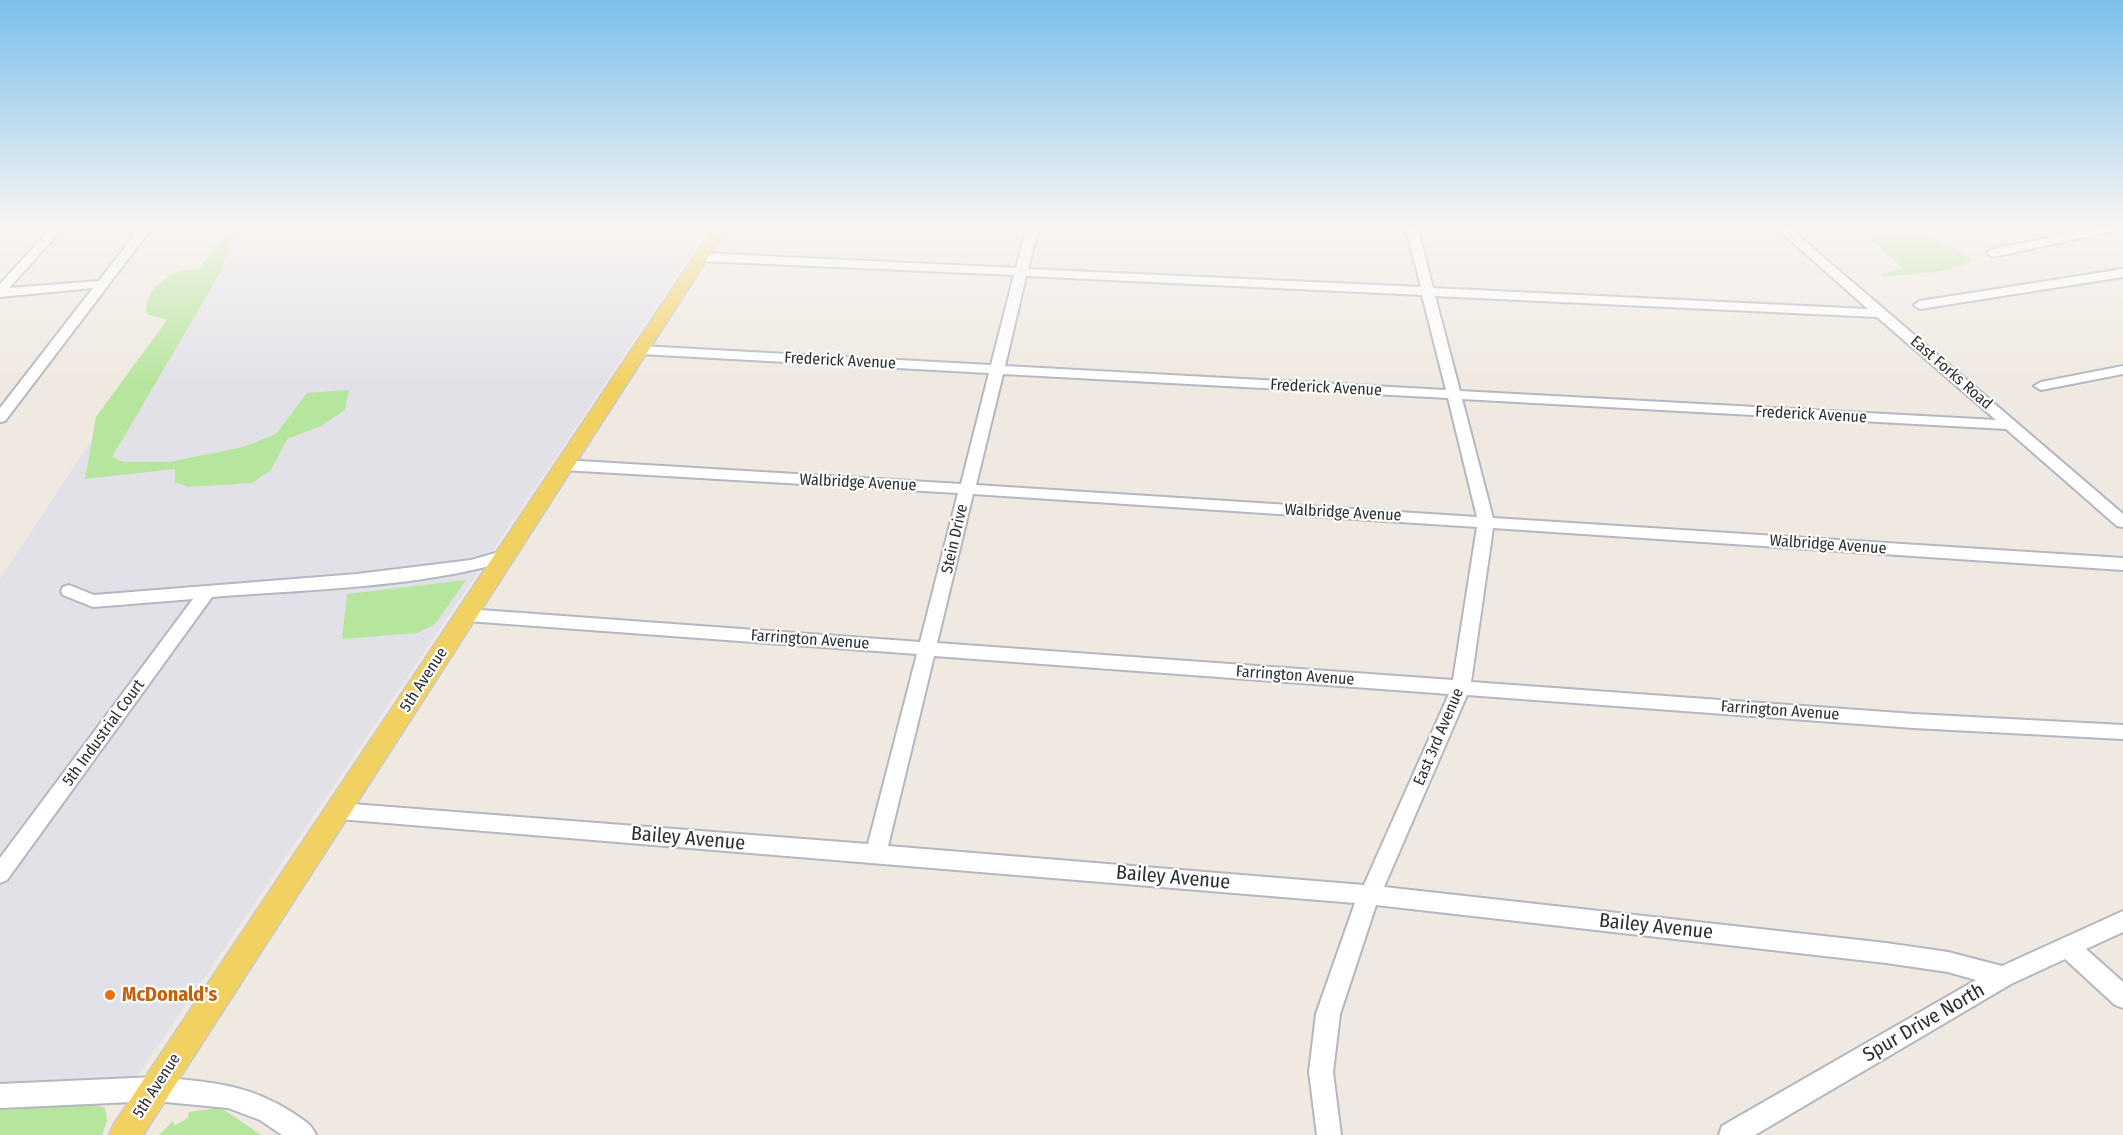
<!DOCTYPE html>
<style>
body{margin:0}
canvas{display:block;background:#efe9e1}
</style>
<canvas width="2123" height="1135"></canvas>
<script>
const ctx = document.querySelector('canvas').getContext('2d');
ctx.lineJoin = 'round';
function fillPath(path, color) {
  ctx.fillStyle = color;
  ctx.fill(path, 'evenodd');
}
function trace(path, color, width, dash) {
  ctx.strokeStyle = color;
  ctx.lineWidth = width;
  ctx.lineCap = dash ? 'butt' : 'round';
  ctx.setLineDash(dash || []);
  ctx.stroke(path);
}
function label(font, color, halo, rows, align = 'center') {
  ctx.font = font + ' "Fira Sans Condensed",sans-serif';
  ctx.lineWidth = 4.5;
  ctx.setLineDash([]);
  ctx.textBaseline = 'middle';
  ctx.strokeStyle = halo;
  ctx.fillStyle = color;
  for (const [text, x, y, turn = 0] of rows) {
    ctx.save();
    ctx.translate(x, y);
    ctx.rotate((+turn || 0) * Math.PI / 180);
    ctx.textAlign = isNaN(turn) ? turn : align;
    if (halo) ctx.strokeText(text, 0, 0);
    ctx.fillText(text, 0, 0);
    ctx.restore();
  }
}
fillPath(new Path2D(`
 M233,225H710L562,448L129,1089L0,1093V579Z`), '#e3e1e8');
fillPath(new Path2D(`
 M233,225H241L228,249L222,270L112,457L124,462H169L243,447L276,434L307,393L349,390L345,410L321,426L287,439L271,470L252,483L188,487L175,482V469L85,479L96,417L167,320L147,314C143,295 160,281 175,273C182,269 192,270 199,268Z
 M1915,233L1950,246L1972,260C1951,274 1906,274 1880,277L1882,274L1903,268L1869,238Z
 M466,580L435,624L417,633L342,639L347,594Z
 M90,1103L105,1108L107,1121L102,1135H0V1109Z
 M217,1108L226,1111L261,1135H159L173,1121L174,1126L188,1118L189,1112Z`), '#b6e59e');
const minor = new Path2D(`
 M54,225H66L9,288L99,281L142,225H154L5,421L0,422V408L93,288L0,297V284Z
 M1027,225H1039L1028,269L1421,287L1405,225H1417L1433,288L1868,309L1773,225H1786L2123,514V527L2117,526L2006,429L1462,399L1493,518L2123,558V570L1493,528L1471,682L1914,714L2123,725V739L1914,728L1467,695L1384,887L1886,943L1948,952L2002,966L2123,911V932L2086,949L2123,982V1008L2115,1005L2065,959L2011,984L1755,1135H1719L1722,1126L1976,980L1948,972L1886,963L1376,905L1340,1014L1333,1072L1341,1135H1317L1309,1072L1316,1014L1355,903L339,819L332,817L329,811L332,805L339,803L868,844L917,654L467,621L461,619L458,615L461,611L467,609L920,642L958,493L563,470L556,465L563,460L961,484L989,373L640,354L633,350L640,346L991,365L1014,275L701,261L695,257L701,253L1016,268ZM1026,276L1422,295L1446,390L1005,366ZM1435,296L1877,317L1996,420L1460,391ZM1003,374L1448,398L1477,517L976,485ZM973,494L1477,527L1453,680L937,643ZM934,656L1449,694L1364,885L888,846Z
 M2113,225H2123V229L1993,257L1987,253L1993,249Z
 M2123,269V277L1920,309L1914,305L1920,301Z
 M2123,366V374L2041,390L2034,386L2041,382Z
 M506,550L512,552L514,556L512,560C416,588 312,589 212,597L7,880L0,883V858L193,599L93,607L63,595L61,591L63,587L69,585L94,595L357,574L471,560Z
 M155,1077C208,1082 247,1083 293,1113C303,1120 312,1124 316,1135H282L260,1120L228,1108L155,1101L0,1108V1084Z`);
const major = new Path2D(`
 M715,225H729L143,1135H109L114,1124Z`);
trace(minor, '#b4b7c1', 4);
trace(major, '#c9c9c9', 3);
fillPath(minor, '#fff');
fillPath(major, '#f2d163');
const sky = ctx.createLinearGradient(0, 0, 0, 384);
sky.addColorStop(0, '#7abfeb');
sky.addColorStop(0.59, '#f8f5f2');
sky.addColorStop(1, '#f8f5f200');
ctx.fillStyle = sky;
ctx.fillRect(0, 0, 2123, 384);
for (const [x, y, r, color] of [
 [110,995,6,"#e8710a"]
]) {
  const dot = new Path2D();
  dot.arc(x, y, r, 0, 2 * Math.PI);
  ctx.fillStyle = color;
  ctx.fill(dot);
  trace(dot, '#fff', 2);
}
label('16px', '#2e2e2e', '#fff', [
 ["Frederick Avenue",840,361,3],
 ["East Forks Road",1951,373,41],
 ["Frederick Avenue",1326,388,3],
 ["Frederick Avenue",1811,415,3],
 ["Walbridge Avenue",858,483,3],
 ["Walbridge Avenue",1343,513,3],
 ["Stein Drive",955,539,-77],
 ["Walbridge Avenue",1828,545,4],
 ["Farrington Avenue",810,640,4],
 ["Farrington Avenue",1295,676,4],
 ["5th Avenue",424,680,-57],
 ["Farrington Avenue",1780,711,4],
 ["5th Industrial Court",104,733,-54],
 ["East 3rd Avenue",1439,737,-67],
 ["5th Avenue",157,1086,-57]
]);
label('20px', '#2e2e2e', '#fff', [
 ["Bailey Avenue",688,839,5],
 ["Bailey Avenue",1173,878,5],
 ["Bailey Avenue",1656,927,6],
 ["Spur Drive North",1924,1023,-30]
]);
label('bold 20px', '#c56008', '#fff', [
 ["McDonald's",122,995]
], 'left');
</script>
